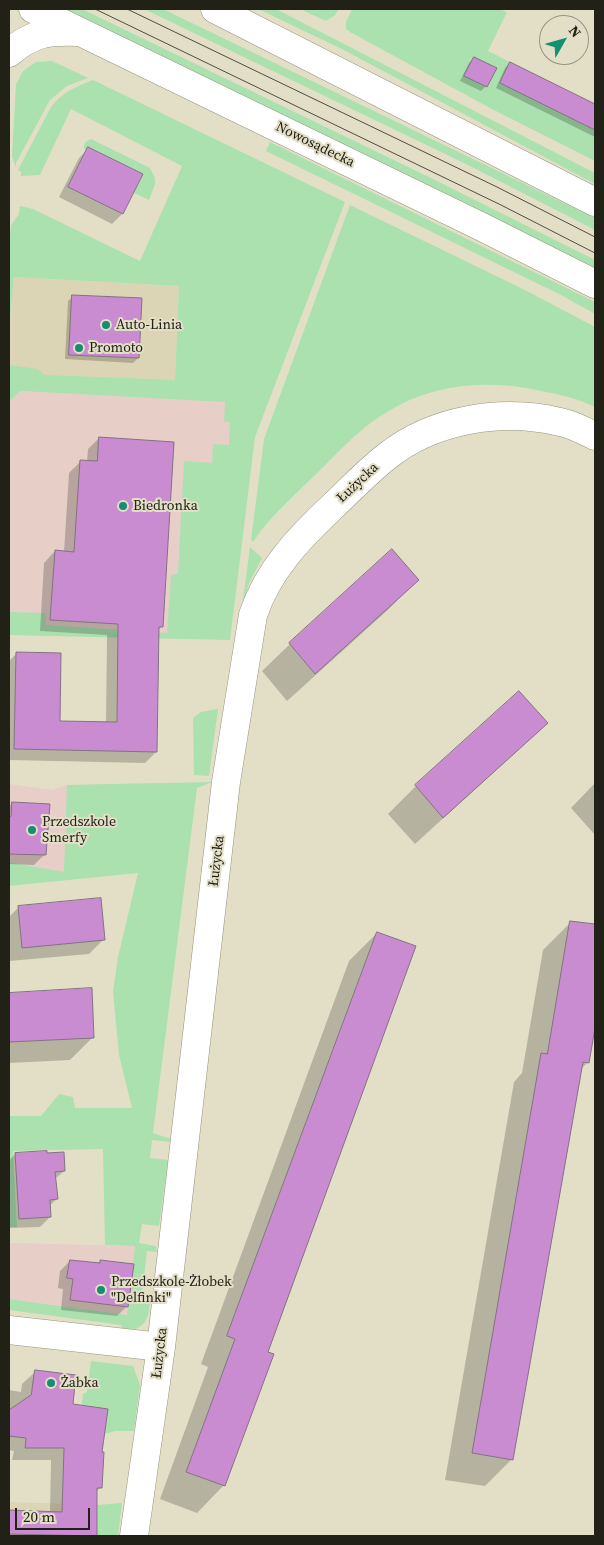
<!DOCTYPE html>
<meta charset="utf-8">
<style>
body{margin:0}
#map{position:relative;width:604px;height:1545px;overflow:hidden;background:#e3dfc7;font-family:"Source Serif 4",serif}
canvas{display:block}
.frame{position:absolute;inset:0;border:10px solid #222118;pointer-events:none}
.north{position:absolute;left:539px;top:15px;width:50px;height:50px;box-sizing:border-box;background:#e3dfc7;border:1px solid #969381;border-radius:50%;rotate:52deg;font-size:14px;font-weight:700;line-height:20px;text-align:center;color:#222118}
.north::after{content:'';display:block;margin:auto;width:18px;height:22px;background:#158e71;clip-path:polygon(50% 0,100% 100%,50% 72%,0 100%)}
.scale{position:absolute;left:15px;top:1508px;width:75px;height:22px;box-sizing:border-box;border:2px solid #222118;border-top:0;padding-left:6px;font-size:15px;line-height:18px;white-space:nowrap;color:#222118;-webkit-text-stroke:4px #e3dfc7;paint-order:stroke}
</style>
<div id="map">
<canvas width="604" height="1545"></canvas>
<div class="frame"></div>
<div class="north">N</div>
<div class="scale">20 m</div>
</div>
<script>
const ctx = document.querySelector('canvas').getContext('2d');
ctx.lineJoin = 'round';
function fillPath(path, color) {
  ctx.fillStyle = color;
  ctx.fill(path, 'evenodd');
}
function trace(path, color, width, dash) {
  ctx.strokeStyle = color;
  ctx.lineWidth = width;
  ctx.lineCap = dash ? 'butt' : 'round';
  ctx.setLineDash(dash || []);
  ctx.stroke(path);
}
function label(font, color, halo, rows, align = 'center') {
  ctx.font = font + ' "Source Serif 4",serif';
  ctx.lineWidth = 4;
  ctx.setLineDash([]);
  ctx.textBaseline = 'middle';
  ctx.strokeStyle = halo;
  ctx.fillStyle = color;
  for (const [text, x, y, turn = 0] of rows) {
    ctx.save();
    ctx.translate(x, y);
    ctx.rotate((+turn || 0) * Math.PI / 180);
    ctx.textAlign = isNaN(turn) ? turn : align;
    if (halo) ctx.strokeText(text, 0, 0);
    ctx.fillText(text, 0, 0);
    ctx.restore();
  }
}
fillPath(new Path2D(`
 M20,391L231,402L238,442L178,639L9,635V402Z
 M158,783L88,877L9,862V784L53,790L67,785Z
 M9,1243L135,1246L127,1315L9,1299Z`), '#e7cec6');
fillPath(new Path2D(`
 M14,277L179,286L175,384L9,375V329Z
 M9,1502L98,1505L97,1536H9Z`), '#dbd5b5');
fillPath(new Path2D(`
 M65,9H82L433,179L595,260V269L465,203Z
 M144,9H163L595,218V230L466,164Z
 M258,9H276L595,173V184L342,49Z
 M300,9H339L335,15L326,21Z
 M352,9H498L507,12L488,51L510,62L500,83L595,130V161L490,108L350,32L346,29V22Z
 M52,61L88,78L67,86L50,100L16,163V168L12,156L16,84L23,71L36,62Z
 M93,80L345,202L255,437L230,640L9,635V612L46,613V625L167,633L171,575L178,574L184,461L212,463L213,444L229,445L230,422H224L225,402L20,391L9,402V365L38,369L44,375L175,380L179,286L14,277L9,329V248L11,225L19,214L20,206L33,209L140,261L182,166L71,109L40,175L21,176V172L18,170L51,107C62,92 76,87 93,80Z
 M91,139L150,168L155,178V184L149,200L134,193L143,174L89,147L86,151L84,148L85,142Z
 M270,142L595,302V314L561,295L266,151Z
 M350,205L525,290L595,327V407C573,396 550,393 526,388C461,378 406,391 356,435C342,447 329,462 315,475C294,496 270,516 253,542L251,540L264,439Z
 M250,547L262,558L249,583L242,608Z
 M218,709L209,776L194,775L193,718L201,712Z
 M212,782L197,788L153,1133L171,1139L170,1142L152,1140L150,1158L168,1160L159,1226L142,1224L139,1243L156,1246L157,1252L147,1251L142,1295L151,1296C148,1319 148,1329 122,1332L121,1325L9,1310V1299L127,1315L135,1246L105,1245L103,1149L13,1151L17,1227H9V1116H41L59,1094L73,1097L75,1108H132L119,1055L113,992L118,957L138,873L9,886V862L64,872L67,785Z
 M91,1361L133,1366L140,1385L134,1431H116L103,1434L78,1433L83,1394L87,1392Z
 M122,1503L118,1536H97L98,1505Z`), '#aae1af');
fillPath(new Path2D(`
 M474,58L495,69L486,86L481,91L460,81L469,63Z
 M510,63L595,105V137L496,88L505,68Z
 M89,148L142,175L122,214L112,224L59,197L79,158Z
 M73,297L138,358L133,363L65,359L68,301Z
 M99,438L161,627L158,630L156,752L145,763L9,760V661L16,654L59,722L106,723L107,635L40,631L44,563L55,551L64,552L69,473L80,462H87L88,449Z
 M392,551L417,580L390,608L287,701L262,671L290,644Z
 M518,693L546,723L518,750L415,844L388,814L416,786Z
 M595,783V835L571,808Z
 M12,803L44,855L34,865L9,864V807Z
 M19,907L104,939L89,954L9,961V917Z
 M571,922L595,926V1021L588,1062L580,1070L512,1459L485,1486L445,1480L514,1082L522,1073L543,950Z
 M377,933L266,1352L224,1485L197,1513L160,1499L208,1367L201,1364L349,961Z
 M90,989L93,1037L70,1060L9,1063V994Z
 M15,1154L64,1171L55,1179L57,1199L49,1206L50,1217L40,1227L9,1228V1161Z
 M70,1261L97,1264L101,1261L127,1306L117,1316L61,1310L63,1289L58,1288L60,1271Z
 M35,1372L72,1405L100,1453L101,1487L96,1492L95,1536H9V1511L50,1513L51,1460H12L14,1451L9,1450V1390L21,1392L22,1384Z`), '#0003');
const building = new Path2D(`
 M474,57L497,68L487,87L464,76Z
 M510,62L595,104V130L500,83Z
 M88,147L143,174L123,214L68,187Z
 M72,295L142,298L139,358L69,355Z
 M99,437L174,442L163,627H159L157,752L14,749L16,652L61,653L60,721L117,722L118,624L50,620L55,550L74,552L80,460L97,461Z
 M392,549L419,580L315,674L289,643Z
 M519,691L548,723L443,818L415,785Z
 M12,802L50,804L46,855L9,854V818L11,816Z
 M101,898L105,940L22,948L18,906Z
 M570,921L595,924V1028L589,1063L583,1062L513,1460L472,1453L541,1053L547,1054Z
 M377,932L416,946L268,1352L274,1354L225,1486L186,1472L235,1339L227,1336Z
 M92,988L94,1038L9,1042V993Z
 M47,1151V1153L64,1152L65,1171L55,1172L58,1199L50,1200L51,1217L19,1219L15,1153Z
 M70,1260L100,1263V1260L134,1264L128,1307L70,1300L73,1279L67,1278Z
 M35,1370L76,1375L73,1404L108,1409L102,1452H104L102,1488H97V1536L9,1534V1510L62,1512L64,1448H25L26,1438L9,1436V1410L31,1395Z`);
fillPath(building, '#ca8cd0');
trace(building, '#827283', 1);
const minor = new Path2D(`
 M9,1330L161,1347
 M134,1536L161,1347L226,782L253,615C268,570 299,538 333,506C350,490 367,472 386,457C433,419 502,408 560,422C572,424 584,431 595,436`);
const secondary = new Path2D(`
 M33,9L482,227L595,284
 M215,9L595,202
 M9,53C32,33 47,31 78,32`);
trace(minor, '#97947d', 29);
trace(secondary, '#97947d', 29);
trace(minor, '#fff', 28);
trace(secondary, '#fff', 28);
trace(new Path2D(`
 M95,9L501,205L595,253
 M127,9L497,187L595,237`), '#4e4c40', 1);
for (const [x, y, r, color] of [
 [106,325,5,"#158e71"],
 [79,348,5,"#158e71"],
 [123,506,5,"#158e71"],
 [32,830,5,"#158e71"],
 [101,1290,5,"#158e71"],
 [51,1383,5,"#158e71"]
]) {
  const dot = new Path2D();
  dot.arc(x, y, r, 0, 2 * Math.PI);
  ctx.fillStyle = color;
  ctx.fill(dot);
  trace(dot, '#e3dfc7', 2);
}
label('14px', '#222118', '#e3dfc7', [
 ["Nowosądecka",315,145,26],
 ["Łużycka",358,483,-43],
 ["Łużycka",217,861,-83],
 ["Łużycka",160,1353,-83]
]);
label('14px', '#222118', '#e3dfc7', [
 ["Auto-Linia",116,325],
 ["Promoto",89,348],
 ["Biedronka",133,506],
 ["Przedszkole",42,822],
 ["Smerfy",42,838],
 ["Przedszkole-Żłobek",111,1282],
 ["\"Delfinki\"",111,1298],
 ["Żabka",61,1383]
], 'left');
</script>
